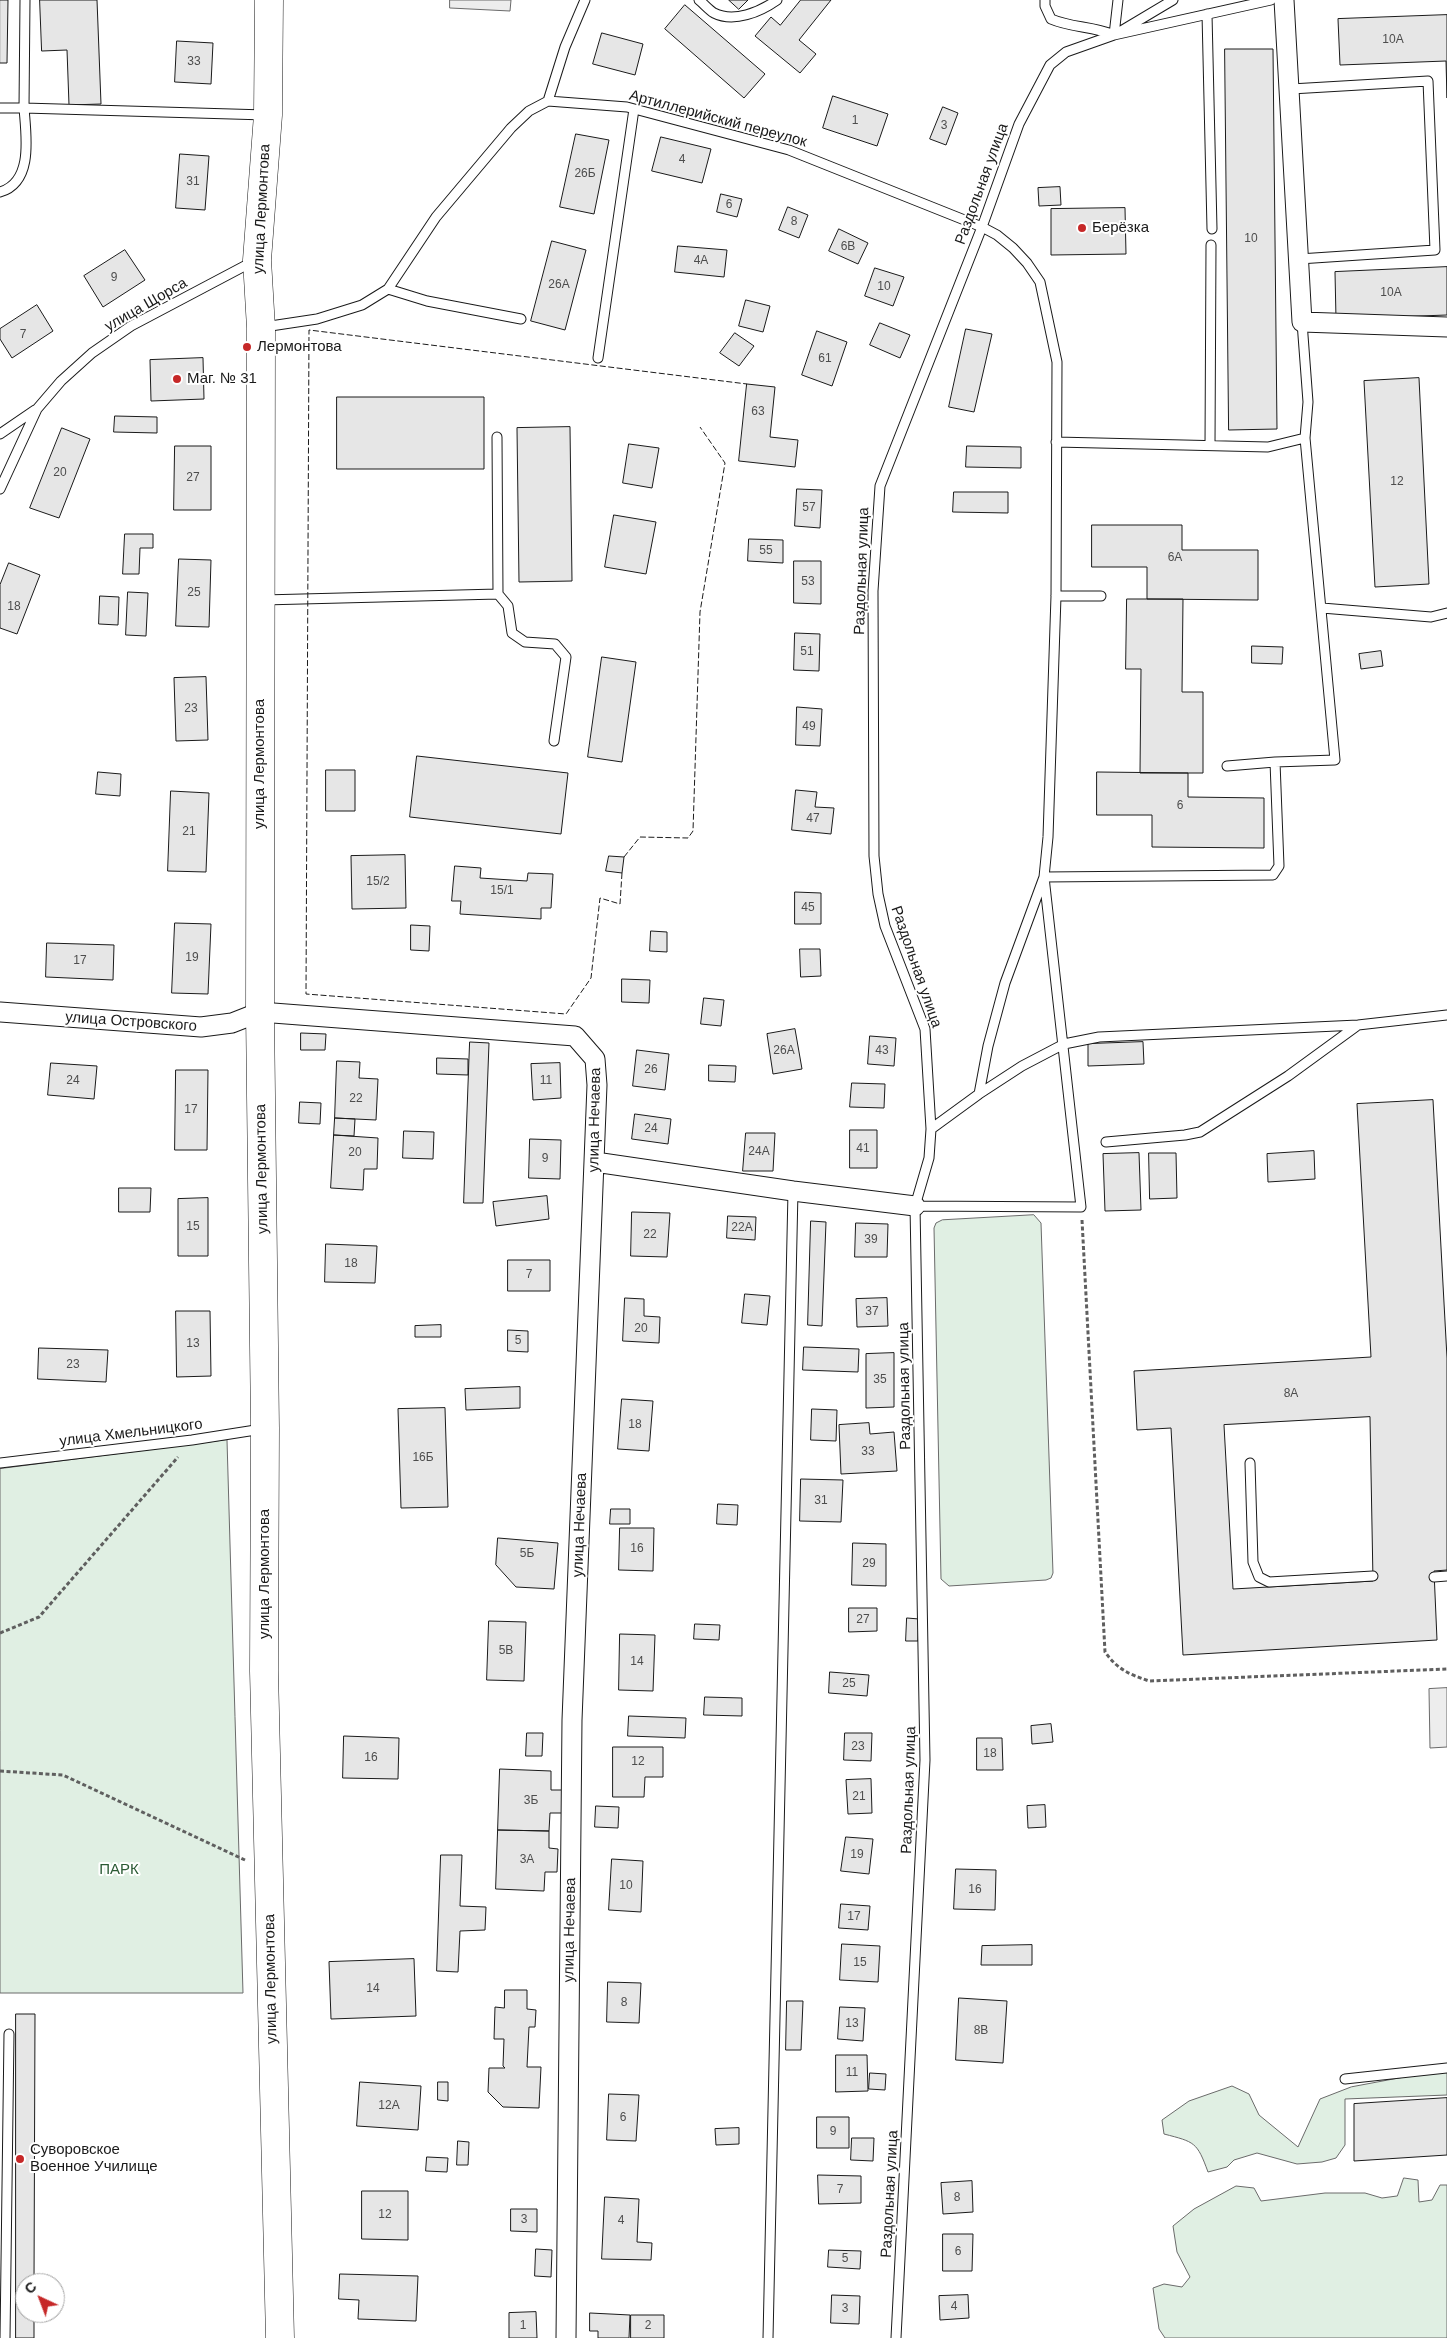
<!DOCTYPE html>
<meta charset="utf-8">
<style>
body{margin:0}
#map{position:relative;width:1447px;height:2338px;overflow:hidden;background:#fff;font-family:Arial,sans-serif}
canvas{display:block}
.north{position:absolute;left:15px;top:2273px;width:50px;height:50px;box-sizing:border-box;background:#fff;border:1px solid #a3a3a3;border-radius:50%;rotate:317deg;font-size:14px;font-weight:700;line-height:20px;text-align:center;color:#1a1a1a}
.north::after{content:'';display:block;margin:auto;width:18px;height:22px;background:#c62828;clip-path:polygon(50% 0,100% 100%,50% 72%,0 100%)}
</style>
<div id="map">
<canvas width="1447" height="2338"></canvas>
<div class="north">С</div>
</div>
<script>
const ctx = document.querySelector('canvas').getContext('2d');
ctx.lineJoin = 'round';
function fillPath(path, color) {
  ctx.fillStyle = color;
  ctx.fill(path, 'evenodd');
}
function trace(path, color, width, dash) {
  ctx.strokeStyle = color;
  ctx.lineWidth = width;
  ctx.lineCap = dash ? 'butt' : 'round';
  ctx.setLineDash(dash || []);
  ctx.stroke(path);
}
function label(font, color, halo, rows, align = 'center') {
  ctx.font = font + ' Arial,sans-serif';
  ctx.lineWidth = 4;
  ctx.setLineDash([]);
  ctx.textBaseline = 'middle';
  ctx.strokeStyle = halo;
  ctx.fillStyle = color;
  for (const [text, x, y, turn = 0] of rows) {
    ctx.save();
    ctx.translate(x, y);
    ctx.rotate((+turn || 0) * Math.PI / 180);
    ctx.textAlign = isNaN(turn) ? turn : align;
    if (halo) ctx.strokeText(text, 0, 0);
    ctx.fillText(text, 0, 0);
    ctx.restore();
  }
}
const green = new Path2D(`
 M1034,1215L1041,1223L1053,1573L1051,1578L1046,1580L949,1586L941,1579L934,1228L936,1223L942,1220Z
 M227,1440L243,1993H0V1469Z
 M1431,2072H1447V2095L1345,2099V2145L1336,2158L1322,2162L1297,2164L1257,2153L1234,2160L1227,2167L1208,2172C1197,2142 1195,2142 1164,2134L1162,2120L1189,2101L1232,2086L1249,2094L1259,2115L1298,2147L1320,2099L1351,2087Z
 M1404,2178L1418,2180L1419,2202L1432,2200L1440,2185H1447V2338H1165L1159,2329L1153,2288L1164,2284L1182,2287L1190,2277L1177,2252L1173,2226L1194,2209L1236,2186L1254,2188L1261,2201L1325,2193H1365L1382,2198L1397,2196Z`);
fillPath(green, '#e0efe3');
trace(green, '#6a6a6a', 1);
const parking = new Path2D(`
 M450,0H511L510,11L450,8Z
 M1447,1688V1747L1430,1748L1429,1689Z`);
fillPath(parking, '#ededed');
trace(parking, '#6a6a6a', 1);
const building = new Path2D(`
 M0,0H8L7,63H0Z
 M40,0H97L101,104L69,105L67,50L42,51Z
 M729,0H748L739,9Z
 M801,0H831L799,40L816,54L800,73L755,36L771,17L780,25Z
 M685,5L765,74L744,98L665,29Z
 M1447,15V98L1446,61L1340,65L1338,19Z
 M602,33L643,44L635,75L593,64Z
 M177,41L213,43L211,84L175,82Z
 M1225,49H1273L1277,429L1229,430Z
 M833,96L888,114L877,146L823,128Z
 M943,107L958,113L946,145L930,139Z
 M576,134L609,140L594,214L560,207Z
 M661,137L711,149L702,183L652,171Z
 M180,154L209,156L205,210L176,208Z
 M1060,187L1061,205L1039,206L1038,188Z
 M721,194L742,199L737,217L717,212Z
 M788,207L808,215L799,238L779,230Z
 M1125,208L1126,254L1051,255V209Z
 M839,229L868,243L858,264L829,251Z
 M552,241L586,250L565,330L531,321Z
 M678,246L727,250L724,277L675,272Z
 M125,250L145,280L103,307L84,276Z
 M1447,267V315L1336,319L1335,272Z
 M875,268L904,277L893,306L865,296Z
 M746,300L770,306L763,332L739,326Z
 M37,305L53,331L12,358L0,339V329Z
 M880,323L910,335L900,358L870,345Z
 M966,329L992,334L974,412L949,407Z
 M817,331L847,342L832,386L802,375Z
 M735,333L754,346L739,366L720,353Z
 M203,358L204,399L151,401L150,360Z
 M1419,378L1429,584L1375,587L1364,381Z
 M747,384L775,387L770,437L798,440L795,467L739,461Z
 M337,397H484V469H337Z
 M115,416L157,417V433L114,432Z
 M570,427L572,581L519,582L517,428Z
 M62,428L90,439L59,518L30,508Z
 M629,444L659,448L652,488L623,483Z
 M175,446H211V510H174Z
 M967,446L1021,447V468L966,467Z
 M797,489L822,490L820,528L795,526Z
 M954,492H1008V513L953,512Z
 M614,515L656,522L646,574L605,567Z
 M1092,525H1182V550H1258V600L1147,599V567H1092Z
 M125,534H153V548H140L139,574H123Z
 M749,539L783,540V563L748,561Z
 M179,559L211,560L209,627L176,626Z
 M794,561H821V604L794,603Z
 M9,563L40,575L17,634L0,628V585Z
 M128,592L148,593L146,636L126,635Z
 M100,596L119,597L118,625L99,624Z
 M1127,599H1183L1182,692H1203V773H1140L1141,669H1126Z
 M795,633L820,634L819,671L794,670Z
 M1252,646L1283,647L1282,664L1252,663Z
 M1381,651L1383,666L1361,669L1359,654Z
 M602,657L636,662L622,762L588,757Z
 M206,677L208,740L176,741L174,678Z
 M797,707L822,709L820,746L796,745Z
 M417,756L568,773L561,834L410,817Z
 M326,770H355V811H326Z
 M98,772L121,774L120,796L96,794Z
 M1097,772L1188,773V797L1264,798V848L1152,847V815H1097Z
 M796,790L817,792L815,807L834,808L831,834L792,830Z
 M171,791L209,793L206,872L168,871Z
 M405,855L406,908L352,909L351,856Z
 M609,856L624,857L622,873L606,871Z
 M455,866L481,868L480,878L527,881L528,873L553,874L551,908H541V919L460,914L461,901H452Z
 M795,892L821,893V924H795Z
 M175,923L211,924L208,994L172,993Z
 M411,925L430,926L429,951L411,950Z
 M651,931L667,932V952L650,951Z
 M47,943L114,945L113,980L46,977Z
 M800,949H820L821,976L801,977Z
 M622,979L650,980L649,1003L622,1002Z
 M704,998L724,1000L721,1026L701,1024Z
 M795,1029L802,1069L773,1074L767,1034Z
 M301,1033L326,1034L325,1050H301Z
 M870,1036L896,1038L894,1066L868,1064Z
 M470,1042L489,1043L483,1203H464Z
 M1143,1042L1144,1064L1088,1066V1044Z
 M637,1050L669,1054L665,1090L633,1086Z
 M437,1058L468,1059V1075L437,1074Z
 M337,1061L360,1062L359,1078L378,1079L376,1120L335,1118Z
 M51,1063L97,1066L94,1099L48,1095Z
 M560,1063L561,1098L533,1100L531,1064Z
 M709,1065L736,1066L735,1082L709,1081Z
 M176,1070H208L207,1150H175Z
 M852,1083L885,1084L884,1108L850,1107Z
 M1433,1100L1447,1358V1570L1434,1571L1437,1640L1183,1655L1171,1428L1137,1430L1134,1371L1371,1357L1357,1104ZM1370,1417L1373,1581L1233,1589L1224,1425Z
 M300,1102L321,1103L320,1124L299,1123Z
 M635,1114L671,1119L668,1144L632,1139Z
 M335,1118L355,1119L354,1136L334,1135Z
 M850,1130H877V1168H850Z
 M404,1131L434,1132L433,1159L403,1158Z
 M746,1133H775L773,1171H743Z
 M334,1135L378,1138L377,1169H364L363,1190L331,1188Z
 M530,1139L561,1140L560,1179L529,1178Z
 M1314,1151L1315,1179L1268,1182L1267,1154Z
 M1139,1153L1141,1210L1105,1211L1103,1154Z
 M1149,1153H1176L1177,1198L1150,1199Z
 M119,1188H151L150,1212H119Z
 M547,1196L549,1219L496,1226L493,1202Z
 M208,1198V1256H178V1199Z
 M632,1212L670,1213L667,1257L631,1256Z
 M728,1216L756,1217L755,1240L727,1238Z
 M811,1221L826,1222L822,1326L808,1325Z
 M856,1223L888,1224L887,1257H855Z
 M326,1244L377,1246L375,1283L325,1282Z
 M508,1260H550V1291H508Z
 M745,1294L770,1296L767,1325L742,1323Z
 M625,1298L644,1299V1316L660,1317L659,1343L623,1341Z
 M887,1298L888,1326L857,1327L856,1299Z
 M176,1311H210L211,1376L177,1377Z
 M441,1325V1337H415V1326Z
 M508,1330L528,1331V1352L508,1351Z
 M804,1347L859,1349L858,1372L803,1370Z
 M39,1348L108,1350L106,1382L38,1379Z
 M894,1353V1407L866,1408V1354Z
 M520,1387V1408L466,1410L465,1389Z
 M622,1399L653,1401L649,1451L618,1449Z
 M445,1408L448,1507L401,1508L398,1409Z
 M812,1409L837,1410L836,1441L811,1440Z
 M869,1423L870,1434L894,1432L897,1471L841,1474L839,1425Z
 M801,1479L843,1480L841,1522L800,1521Z
 M718,1504L738,1505L737,1525L717,1524Z
 M611,1509H630V1524H610Z
 M620,1528H654L653,1571L619,1570Z
 M498,1538L558,1543L554,1589L516,1587L496,1565Z
 M853,1543L886,1544V1586L852,1585Z
 M849,1608H877V1631L849,1632Z
 M907,1618L919,1619L918,1641H906Z
 M489,1621L526,1622L524,1681L487,1680Z
 M695,1624L720,1625L719,1640L694,1639Z
 M620,1634L655,1635L653,1691L619,1690Z
 M830,1672L869,1675L867,1696L829,1693Z
 M705,1697L742,1698V1716L704,1715Z
 M629,1716L686,1718L685,1738L628,1736Z
 M1051,1724L1053,1742L1032,1744L1031,1726Z
 M527,1733H543L542,1756H526Z
 M845,1733H872L871,1761L844,1760Z
 M344,1736L399,1738L398,1779L343,1778Z
 M977,1738H1002L1003,1770H977Z
 M613,1747H663V1777H645L644,1797H613Z
 M500,1769L551,1771V1790H563L562,1813H550L549,1831L498,1830Z
 M871,1779L872,1813L848,1814L846,1780Z
 M1045,1805L1046,1827L1028,1828L1027,1806Z
 M596,1806L619,1807L618,1828L595,1827Z
 M498,1830L549,1831V1848L558,1849L557,1872H545L544,1891L496,1889Z
 M846,1837L873,1839L869,1874L841,1871Z
 M441,1855H462L460,1906L486,1907L485,1930L460,1931L458,1972L437,1971Z
 M612,1859L643,1861L641,1912L609,1910Z
 M956,1869L996,1870L995,1910L954,1909Z
 M841,1904L870,1906L868,1930L839,1928Z
 M842,1944L880,1946L878,1982L840,1980Z
 M1032,1945V1965H981L982,1946Z
 M414,1959L416,2016L331,2019L329,1962Z
 M608,1982L641,1983L639,2023L607,2022Z
 M505,1990H527V2009L536,2010L535,2027H529L527,2067H541L539,2108L503,2107L488,2092L489,2068H505L503,2066L504,2039H494L495,2007L504,2008Z
 M959,1998L1007,2001L1003,2063L956,2060Z
 M787,2001H803L801,2050H786Z
 M840,2007L865,2008L863,2041L838,2039Z
 M16,2014H35L34,2283H25V2313H34V2338H16Z
 M836,2055H867L868,2091L836,2092Z
 M870,2073L886,2074L885,2090L869,2089Z
 M360,2082L421,2086L418,2130L357,2126Z
 M438,2082H448V2101L438,2100Z
 M609,2094L639,2095L636,2141L607,2140Z
 M1447,2098V2155L1354,2161V2104Z
 M817,2117H849V2148H817Z
 M739,2128V2144L716,2145L715,2129Z
 M852,2138H874L873,2161L851,2160Z
 M458,2141L469,2142L468,2165H457Z
 M427,2157L448,2158L447,2172L426,2171Z
 M818,2175L861,2176V2203L819,2204Z
 M972,2181L973,2212L943,2214L941,2183Z
 M362,2191H408V2240L362,2239Z
 M605,2197L639,2199L637,2242L652,2243L651,2260L602,2259Z
 M511,2209H537V2232L511,2231Z
 M943,2234H973L972,2271H943Z
 M536,2249L552,2250L551,2277L535,2276Z
 M829,2250L861,2251L860,2269L828,2267Z
 M340,2274L418,2276L416,2321L358,2319L359,2300L339,2299Z
 M832,2295L860,2296L859,2324L831,2323Z
 M968,2295L969,2318L940,2320L939,2296Z
 M536,2312L537,2338H509V2313Z
 M590,2313L630,2315L629,2338H598V2331H590Z
 M631,2315H664V2338H631Z`);
fillPath(building, '#e6e6e6');
trace(building, '#1a1a1a', 1);
const lane = new Path2D(`
 M699,0C704,4 709,10 714,13C734,23 760,12 777,0
 M1045,0V6L1051,19C1072,28 1093,26 1114,35
 M1207,14L1212,229
 M1121,31L1173,0
 M1114,35L1118,0
 M1291,89L1428,81L1435,250L1299,259
 M548,101L565,47L585,0
 M0,108H24L25,0
 M0,192C34,182 26,135 24,108L266,115
 M388,289L427,301L521,319
 M264,327L317,319L362,305L388,289L436,217L511,128L529,111L548,101L627,107L789,150L982,227L997,235L1013,248L1027,263L1040,282L1057,362L1056,596L1048,837L1044,877L1005,983L988,1046L979,1094L931,1129
 M598,358L634,109
 M0,434L35,410
 M497,437L498,594
 M1056,442L1268,447L1305,438L1308,402L1302,322
 M1210,445L1211,245
 M0,489L37,409L61,381L92,353L131,326L254,261
 M1056,596H1101
 M263,600L498,594L508,606L512,633L525,642L555,644L566,657L554,741
 M1322,608L1431,617L1447,613
 M1227,766L1275,762L1335,760L1305,438
 M979,1094L1022,1066L1064,1044L1099,1037L1358,1025L1447,1015
 M1106,1142L1185,1135L1200,1132L1288,1076L1358,1025
 M915,1206L1081,1207L1044,877L1273,875L1279,866L1275,762
 M0,1463L192,1440L262,1429
 M1250,1463L1253,1562L1259,1577L1269,1582L1373,1576
 M1434,1577L1447,1576
 M1345,2079L1447,2068
 M5,2338L9,2034
 M768,2338L793,1191
 M896,2338L925,1760L915,1206L929,1158L931,1129L925,1029L885,926L878,894L874,856L873,591L880,486L982,227L1019,124L1050,65L1066,52L1114,35L1271,0`);
const street = new Path2D(`
 M1284,0L1302,322L1447,327
 M0,1012L201,1027L232,1023L260,1012L575,1036L595,1059L597,1085L572,1720L566,2338
 M595,1162L793,1191L915,1206`);
const primary = new Path2D(`
 M269,0L268,115L257,260L261,328L260,1012L265,1428L264,1671L280,2338`);
trace(lane, '#1a1a1a', 11);
trace(street, '#1a1a1a', 21);
trace(primary, '#1a1a1a', 29);
trace(new Path2D(`
 M1082,1220L1105,1652C1118,1670 1129,1674 1149,1681L1447,1669
 M0,1633L39,1617L178,1457
 M0,1771L63,1775L245,1860`), '#5f5f5f', 3, [4, 2.5]);
trace(lane, '#fff', 9);
trace(street, '#fff', 19);
trace(primary, '#fff', 28);
trace(new Path2D(`
 M624,857L640,837L688,838L693,831L700,612L725,463L700,427
 M622,873L620,904L600,898L591,978L566,1014L306,994L309,330L747,384`), '#1a1a1a', 1, [6, 2.5]);
for (const [x, y, r, color] of [
 [1082,228,5,"#c62828"],
 [247,347,5,"#c62828"],
 [177,379,5,"#c62828"],
 [20,2159,5,"#c62828"]
]) {
  const dot = new Path2D();
  dot.arc(x, y, r, 0, 2 * Math.PI);
  ctx.fillStyle = color;
  ctx.fill(dot);
  trace(dot, '#fff', 2);
}
label('12px', '#4d4d4d', null, [
 ["10А",1393,40],
 ["33",194,62],
 ["1",855,121],
 ["3",944,126],
 ["4",682,160],
 ["26Б",585,174],
 ["31",193,182],
 ["6",729,205],
 ["8",794,222],
 ["10",1251,239],
 ["6В",848,247],
 ["4А",701,261],
 ["9",114,278],
 ["26А",559,285],
 ["10",884,287],
 ["10А",1391,293],
 ["7",23,335],
 ["61",825,359],
 ["63",758,412],
 ["20",60,473],
 ["27",193,478],
 ["12",1397,482],
 ["57",809,508],
 ["55",766,551],
 ["6А",1175,558],
 ["53",808,582],
 ["25",194,593],
 ["18",14,607],
 ["51",807,652],
 ["23",191,709],
 ["49",809,727],
 ["6",1180,806],
 ["47",813,819],
 ["21",189,832],
 ["15/2",378,882],
 ["15/1",502,891],
 ["45",808,908],
 ["19",192,958],
 ["17",80,961],
 ["26А",784,1051],
 ["43",882,1051],
 ["26",651,1070],
 ["24",73,1081],
 ["11",546,1081],
 ["22",356,1099],
 ["17",191,1110],
 ["24",651,1129],
 ["41",863,1149],
 ["24А",759,1152],
 ["20",355,1153],
 ["9",545,1159],
 ["15",193,1227],
 ["22А",742,1228],
 ["22",650,1235],
 ["39",871,1240],
 ["18",351,1264],
 ["7",529,1275],
 ["37",872,1312],
 ["20",641,1329],
 ["5",518,1341],
 ["13",193,1344],
 ["23",73,1365],
 ["35",880,1380],
 ["8А",1291,1394],
 ["18",635,1425],
 ["33",868,1452],
 ["16Б",423,1458],
 ["31",821,1501],
 ["16",637,1549],
 ["5Б",527,1554],
 ["29",869,1564],
 ["27",863,1620],
 ["5В",506,1651],
 ["14",637,1662],
 ["25",849,1684],
 ["23",858,1747],
 ["18",990,1754],
 ["16",371,1758],
 ["12",638,1762],
 ["21",859,1797],
 ["3Б",531,1801],
 ["19",857,1855],
 ["3А",527,1860],
 ["10",626,1886],
 ["16",975,1890],
 ["17",854,1917],
 ["15",860,1963],
 ["14",373,1989],
 ["8",624,2003],
 ["13",852,2024],
 ["8В",981,2031],
 ["11",852,2073],
 ["12А",389,2106],
 ["6",623,2118],
 ["9",833,2132],
 ["7",840,2190],
 ["8",957,2198],
 ["12",385,2215],
 ["3",524,2220],
 ["4",621,2221],
 ["6",958,2252],
 ["5",845,2259],
 ["4",954,2307],
 ["3",845,2309],
 ["1",523,2326],
 ["2",648,2326]
]);
label('15px', '#1a1a1a', '#fff', [
 ["Артиллерийский переулок",718,119,15],
 ["Раздольная улица",982,184,-70],
 ["улица Лермонтова",262,209,-87],
 ["улица Щорса",146,305,-30],
 ["Раздольная улица",862,571,-88],
 ["улица Лермонтова",260,764,-90],
 ["Раздольная улица",916,967,71],
 ["улица Островского",131,1022,4],
 ["улица Нечаева",595,1120,-89],
 ["улица Лермонтова",262,1169,-91],
 ["Раздольная улица",905,1386,-91],
 ["улица Хмельницкого",131,1433,-7],
 ["улица Нечаева",580,1525,-88],
 ["улица Лермонтова",265,1574,-90],
 ["Раздольная улица",909,1790,-88],
 ["улица Нечаева",570,1930,-89],
 ["улица Лермонтова",271,1979,-91],
 ["Раздольная улица",890,2194,-87]
]);
label('15px', '#1a1a1a', '#fff', [
 ["Берёзка",1092,228],
 ["Лермонтова",257,347],
 ["Маг. № 31",187,379],
 ["Суворовское",30,2150],
 ["Военное Училище",30,2167]
], 'left');
label('15px', '#2b5a34', '#fff', [
 ["ПАРК",119,1870]
]);
</script>
